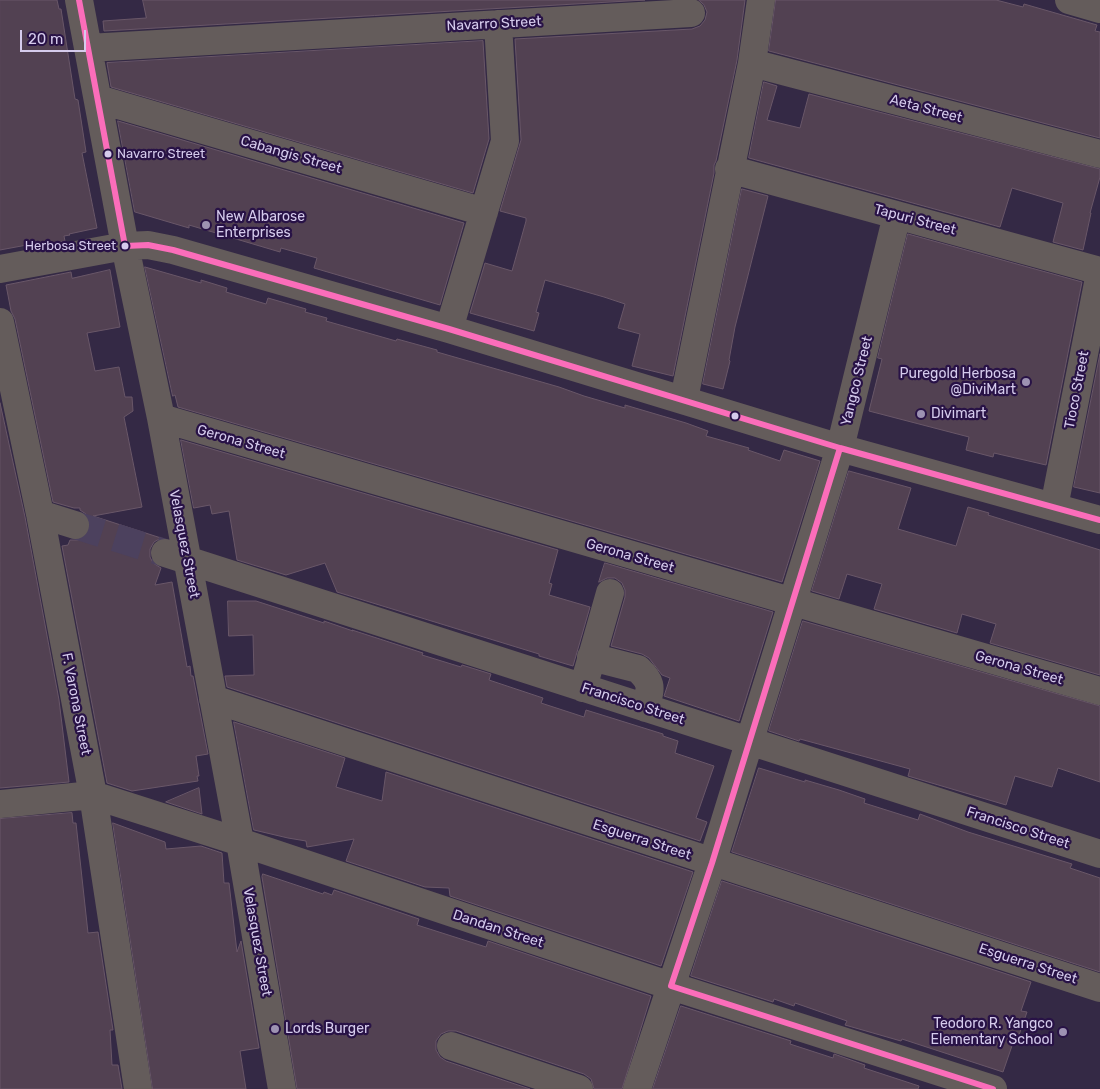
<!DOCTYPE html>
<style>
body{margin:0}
#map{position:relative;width:1100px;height:1089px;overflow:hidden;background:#342945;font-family:Rubik,sans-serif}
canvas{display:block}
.scale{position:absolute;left:20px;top:30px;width:66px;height:22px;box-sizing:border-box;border:2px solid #d5cbec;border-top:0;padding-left:6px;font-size:15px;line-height:18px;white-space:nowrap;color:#d5cbec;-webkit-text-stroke:4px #281246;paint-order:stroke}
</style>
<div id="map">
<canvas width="1100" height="1089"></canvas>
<div class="scale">20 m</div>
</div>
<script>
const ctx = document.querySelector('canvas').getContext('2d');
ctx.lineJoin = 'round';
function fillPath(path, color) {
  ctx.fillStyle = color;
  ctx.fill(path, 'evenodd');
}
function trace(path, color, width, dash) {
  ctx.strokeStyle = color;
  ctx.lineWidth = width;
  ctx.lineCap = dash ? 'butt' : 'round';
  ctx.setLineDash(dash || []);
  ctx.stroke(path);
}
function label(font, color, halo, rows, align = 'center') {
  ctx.font = font + ' Rubik,sans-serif';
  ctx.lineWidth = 4.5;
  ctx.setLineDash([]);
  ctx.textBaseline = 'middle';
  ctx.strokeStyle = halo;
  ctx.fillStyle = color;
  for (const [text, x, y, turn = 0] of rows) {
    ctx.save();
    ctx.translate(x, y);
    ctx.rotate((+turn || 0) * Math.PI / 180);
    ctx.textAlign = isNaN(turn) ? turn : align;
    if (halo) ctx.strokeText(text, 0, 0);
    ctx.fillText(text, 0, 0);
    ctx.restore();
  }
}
const building = new Path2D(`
 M0,0H57L59,9H61L75,99L78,100L86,152L82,153L97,228L69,234L70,235L64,236L65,241L43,245V242L0,250Z
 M143,0H645L104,31L103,21L146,18Z
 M699,0H745L737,60L716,161L714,165V173L673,376L632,366L640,334L618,328L625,304L604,297L545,280L536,312L539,313L534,331L470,313L485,263L512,271L526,221V218L500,211L521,140L515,39L692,29L700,26L705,20L707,12L704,5Z
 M776,0H996L1023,7L1024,4L1097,25L1095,31L1100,32V138L769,51Z
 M483,41L489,139L473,193L111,87L107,63Z
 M764,82L777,86L767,120L800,128L809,94L1100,169V177L1090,213H1091L1083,250L1053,242L1063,203L1012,188L1000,227L749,158Z
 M118,121L464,223L440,305L314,268L317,258L281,248L280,252L189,225V228L135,212Z
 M742,189L768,196L735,327L729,360L730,361L723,389L703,384Z
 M908,234L1082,282L1046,465L994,453L993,457L966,450L969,437L869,411L882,359L878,358Z
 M145,267L201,283V280L227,288L226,292L266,304L268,298L306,309L305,312L327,318L326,321L396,341L397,339L437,350V352L559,387L584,396L625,408V405L686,423L708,431L706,436L749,448L748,450L780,461L784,450L820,461L782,582L178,407L175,395L173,396Z
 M110,270L120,327L87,333L95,371L119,367L125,397H132L133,411L124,417L142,507L93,516L161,538L154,542L150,549V557L153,563L161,568L155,585L172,582L187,667L190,666L191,676H193L208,754L196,756L199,776H197L198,781L132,791L107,783L62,546L68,545L70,540H78L85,537L90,530V521L86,514L80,510V508H74L53,502L15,319L11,311L6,285L71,272L72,278Z
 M1100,354V493L1074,487Z
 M0,403L25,517L59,700L69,782L0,788Z
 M181,440L558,550L549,583L552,584L549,595L590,607L573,666L539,656V654L337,592L325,563L286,575L237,560L229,511L212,514L210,505L194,508Z
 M849,471L911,488L898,529L956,546L968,507L989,513L988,515L1100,550V675L990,643L996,624L962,614L957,633L874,609L882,584L847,574L839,599L812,591Z
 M605,563L773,612L739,721L664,696L670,678L662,675L649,658L642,654L611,646L625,597V590L622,583L615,578H607L599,582Z
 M228,601H256L324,623V621L353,631L352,630L423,653L422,655L461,667L462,665L491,674L489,680L543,698L541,703L584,717L586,710L663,734V736L678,741L675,753L714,766L696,818L707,822L700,841L227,687L225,676L254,675L253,635L229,636Z
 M803,621L1100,706V782L1058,768L1052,787L1015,776L1006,805L908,776L910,769L800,739L799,741L769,731Z
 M234,722L345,758L336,787L382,801L386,772L693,872L661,966L450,896L449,888L425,887L346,861L354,839L307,847L306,841L288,838L254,830Z
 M759,768L805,782V780L839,790L865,799L864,803L918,820L920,814L968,832L1072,864L1070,868L1100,878V972L732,852Z
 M199,788L202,814L166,802Z
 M72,813L73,823H76L88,933L98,932L113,1030H110L112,1065H118L122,1089H0V819Z
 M113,823L165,842L166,849L201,846L222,853L224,883H229L237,952L241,941L259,1048L240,1051L246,1089H153Z
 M263,874L323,894L324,892L332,895L334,890L419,919L417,925L486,947L488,941L651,996L622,1089H594L591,1079L584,1074L456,1031H448L441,1034L436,1041V1050L440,1057L446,1061L530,1089H297L262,877Z
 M722,881L1031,982L1021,1011L1027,1012L1018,1038L1015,1037L1003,1072L902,1039L901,1041L845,1025L847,1021L795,1003L794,1006L774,999L773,1002L691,976Z
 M681,1006L791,1041L790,1044L833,1058L834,1054L865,1065L864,1068L919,1086L918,1089H653Z`);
fillPath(building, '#524152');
trace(building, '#695768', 1);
trace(new Path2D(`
 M75,525L165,553`), '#4c415e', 28, [28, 14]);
trace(new Path2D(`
 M79,0L125,246L161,418L240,842L282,1089
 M1069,0L1100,9
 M88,48L691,13
 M752,63L1100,154
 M98,99L484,212
 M729,169L1100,271
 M0,269L125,246L148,245L173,250L449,329L840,448L1100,520
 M0,322L40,514L93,795L138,1089
 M449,329L505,141L498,24
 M684,399L752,63L761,0
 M161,418L1100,691
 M1054,507L1100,273
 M40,514L75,525
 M165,553L1100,854
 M591,657L638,669C654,684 650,688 646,708
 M583,688L610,593
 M213,699L1100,988
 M0,804L93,795L240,842L671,986L993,1089
 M451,1046L579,1089
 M637,1089L712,863L840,448L897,215`), '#645c5b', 28);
trace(new Path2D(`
 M79,0L125,246
 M125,246L148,245L173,250L449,329L840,448L1100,520
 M840,448L712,863L671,986L993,1089`), '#fb6dba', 6);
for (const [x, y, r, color] of [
 [108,154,4.5,"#d5cbec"],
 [206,225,5,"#9d92b2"],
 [125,246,4.5,"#d5cbec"],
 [1026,382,5,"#9d92b2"],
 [921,414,5,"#9d92b2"],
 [735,416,4.5,"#d5cbec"],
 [275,1029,5,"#9d92b2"],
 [1063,1032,5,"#9d92b2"]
]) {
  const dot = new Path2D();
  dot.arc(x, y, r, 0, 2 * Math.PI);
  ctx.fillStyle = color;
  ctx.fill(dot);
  trace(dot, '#281246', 2);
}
label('13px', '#d5cbec', '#281246', [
 ["Navarro Street",117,154],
 ["Herbosa Street",116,246,"right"]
], 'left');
label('14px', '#d5cbec', '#281246', [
 ["Navarro Street",494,24,-3],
 ["Aeta Street",926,109,15],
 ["Cabangis Street",291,155,16],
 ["Tapuri Street",915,220,15],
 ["Yangco Street",857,381,-76],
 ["Tioco Street",1077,390,-79],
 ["Gerona Street",241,442,16],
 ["Velasquez Street",184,544,79],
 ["Gerona Street",630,556,16],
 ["Gerona Street",1019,668,16],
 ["F. Varona Street",76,704,79],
 ["Francisco Street",633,704,18],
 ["Francisco Street",1018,828,18],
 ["Esguerra Street",642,840,18],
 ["Dandan Street",498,929,18],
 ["Velasquez Street",257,942,80],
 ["Esguerra Street",1028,964,18]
]);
label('14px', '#d5cbec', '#281246', [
 ["New Albarose",216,217],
 ["Enterprises",216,233],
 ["Puregold Herbosa",1016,374,"right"],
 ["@DiviMart",1016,390,"right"],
 ["Divimart",931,414],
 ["Teodoro R. Yangco",1053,1024,"right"],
 ["Elementary School",1053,1040,"right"],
 ["Lords Burger",285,1029]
], 'left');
</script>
